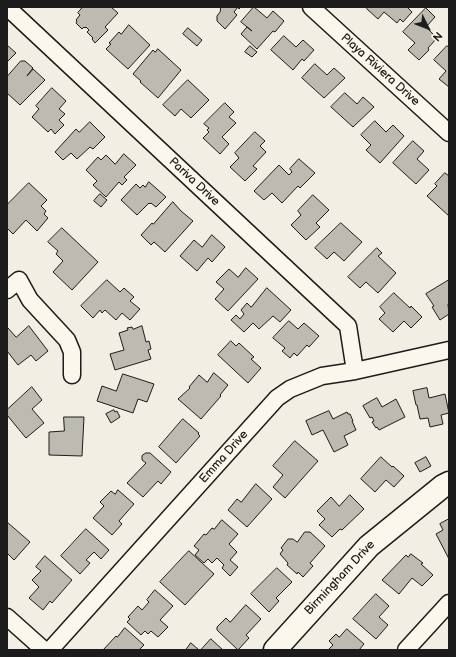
<!DOCTYPE html>
<style>
body{margin:0}
#map{position:relative;width:456px;height:657px;overflow:hidden;background:#f2eee4;font-family:"Balsamiq Sans",sans-serif}
canvas{display:block}
.frame{position:absolute;inset:0;border:8px solid #1c1c1c;pointer-events:none}
.north{position:absolute;left:408px;top:8px;width:40px;height:40px;-webkit-text-stroke:3px #fbf7ec;paint-order:stroke;rotate:132deg;font-size:11px;font-weight:700;line-height:16px;text-align:center;color:#1c1c1c}
.north::after{content:'';display:block;margin:auto;width:14px;height:18px;background:#1c1c1c;clip-path:polygon(50% 0,100% 100%,50% 72%,0 100%)}
</style>
<div id="map">
<canvas width="456" height="657"></canvas>
<div class="frame"></div>
<div class="north">N</div>
</div>
<script>
const ctx = document.querySelector('canvas').getContext('2d');
ctx.lineJoin = 'round';
function fillPath(path, color) {
  ctx.fillStyle = color;
  ctx.fill(path, 'evenodd');
}
function trace(path, color, width, dash) {
  ctx.strokeStyle = color;
  ctx.lineWidth = width;
  ctx.lineCap = dash ? 'butt' : 'round';
  ctx.setLineDash(dash || []);
  ctx.stroke(path);
}
function label(font, color, halo, rows, align = 'center') {
  ctx.font = font + ' "Balsamiq Sans",sans-serif';
  ctx.lineWidth = 4;
  ctx.setLineDash([]);
  ctx.textBaseline = 'middle';
  ctx.strokeStyle = halo;
  ctx.fillStyle = color;
  for (const [text, x, y, turn = 0] of rows) {
    ctx.save();
    ctx.translate(x, y);
    ctx.rotate((+turn || 0) * Math.PI / 180);
    ctx.textAlign = isNaN(turn) ? turn : align;
    if (halo) ctx.strokeText(text, 0, 0);
    ctx.fillText(text, 0, 0);
    ctx.restore();
  }
}
const building = new Path2D(`
 M83,7H111L118,13L105,27L108,30L95,43L92,39L93,38L87,32L89,30L86,27L85,28L84,27L82,29L76,23L77,21L76,20L80,15L78,13Z
 M221,7H241L239,9L238,7L234,12L237,15L225,29L217,21V16L220,12Z
 M254,7L267,18L273,11L284,21L275,32L273,31L257,49L241,34L247,27L252,31L241,22Z
 M368,7H407L412,12L403,22L400,19L397,23L384,12L378,19L367,9Z
 M426,8L435,17L426,27L437,38L428,48L429,50L419,60L408,50L415,43L403,32Z
 M129,25L150,45L128,69L106,49L111,44L109,43L119,32L121,34Z
 M188,28L202,40L197,46L183,34Z
 M284,36L296,47L303,40L314,50L304,61L302,59L293,70L271,50Z
 M7,45L16,53L7,62Z
 M250,46L257,52L252,57L245,52Z
 M447,46L449,47V87L439,79L446,71L434,60Z
 M158,49L181,70L158,98L140,82L141,81L133,74L153,50L155,52Z
 M21,61H25L33,68L27,76L33,69L45,80L20,105L7,93V77Z
 M315,64L327,75L334,68L345,78L324,98L302,78Z
 M188,80L209,100L191,118L181,109L175,116L163,105Z
 M52,88L66,101L59,109L65,114L59,120L64,125L55,134L51,129L48,132L32,117L39,109L36,106Z
 M345,93L357,104L363,97L374,107L353,127L331,107Z
 M225,103L234,112L229,117L236,123L222,137L229,144L220,154L203,138L209,132L207,130L209,128L204,124Z
 M375,121L386,132L393,125L404,136L380,163L366,150L371,145L361,135Z
 M90,122L105,137L93,149L90,147L77,159L71,153L63,160L55,152L76,129L79,132Z
 M255,132L265,141L260,146L266,152L253,166L257,169L245,181L230,167L239,158L235,153Z
 M413,141L424,151L417,159L429,170L416,184L393,163Z
 M124,154L136,165L124,177L127,180L122,185L119,182L106,197L93,185L97,181L86,170L98,157L101,160L106,155L115,164Z
 M299,159L315,173L300,188L298,186L282,203L272,193L264,200L254,191L279,165L289,175L292,172L290,169Z
 M445,173L449,176V216L427,196L437,186L435,184Z
 M149,182L166,197L156,207L151,203L150,204L149,203L137,215L121,200L136,184L140,188L143,185L145,187Z
 M29,183L47,200L41,206L46,211L44,214L48,218L37,231L26,220L13,234L7,228V205Z
 M100,194L107,200L101,207L94,201Z
 M313,195L329,210L316,223L320,227L306,240L291,225L301,215L298,211Z
 M173,202L181,211L193,221L165,252L154,242L151,245L141,235L152,223L153,224Z
 M341,223L362,242L344,261L334,252L327,259L315,248Z
 M62,228L98,262L72,290L53,272L63,261L56,254L58,251L48,242Z
 M212,235L225,247L212,262L208,258L197,271L180,256L194,240L202,247Z
 M377,248L382,253L378,256L396,273L378,293L366,282L360,288L348,277Z
 M246,268L258,279L228,311L215,299L224,289L216,282L229,269L238,277Z
 M107,280L120,292L124,288L134,297L130,301L140,309L130,320L122,313L116,320L105,310L102,313L100,310L93,318L81,306Z
 M449,280V303L448,304L449,314L440,320L432,307L434,306L426,294Z
 M267,288L291,310L280,322L273,316L259,329L253,323L244,332L231,320L236,315L240,319L244,314L241,310L247,303L251,307Z
 M394,293L410,308L411,306L422,317L411,328L404,321L393,332L379,319L385,313L380,307Z
 M289,321L298,329L304,323L319,336L309,347L307,345L297,356L294,353L290,358L282,351L285,348L273,338Z
 M29,326L48,351L36,361L31,355L18,365L7,351V327L16,337Z
 M142,326L146,342L149,341L151,349L148,350L151,359L115,370L110,354L124,350L119,333L128,330L127,328L132,327L133,329Z
 M231,341L236,346L239,343L254,357L251,359L261,368L248,383L218,355Z
 M214,373L228,385L220,395L221,396L201,419L178,399L190,388L189,387L199,375L207,382Z
 M123,374L154,384L147,402L138,399L133,413L97,401L102,386L116,391Z
 M32,387L42,400L32,409L44,423L26,438L7,415V410Z
 M427,388L429,398L445,394L449,413L441,415L443,424L430,427L428,418L420,419L417,405H416L413,391Z
 M377,398L382,407L396,399L405,417L379,430L377,427L376,428L372,422L374,421L372,417L370,418L363,406Z
 M114,410L115,412L117,411L120,417L111,423L106,414Z
 M329,411L333,419L347,412L348,414H350L353,421H352L356,430L344,436L348,445L334,452L323,430L312,435L306,421Z
 M64,417H84L82,456L49,455V432L64,431Z
 M183,419L199,433L198,434L200,436L176,463L159,447Z
 M295,441L318,461L285,498L273,487L283,475L273,466Z
 M146,453H150L171,472L161,484L158,481L143,497L127,483L146,463L142,460V456Z
 M381,457L392,467L393,466L404,476L394,487L386,480L375,492L361,479Z
 M426,457L431,466L420,472L415,463Z
 M256,484L272,499L247,527L228,510L237,499L241,502Z
 M118,490L134,504L119,521L122,524L112,535L93,518L104,506L100,502L111,491L115,494Z
 M350,495L364,509L342,530L340,529L332,537L319,525L325,519L317,511L331,497L339,506Z
 M449,519V559L436,534L443,530L440,524Z
 M222,520L238,534L229,544L237,552L230,560L238,567L230,576L222,568L224,565L217,558L212,563L208,559L204,563L195,555L199,550L194,546L204,534L206,535L212,528L214,529Z
 M7,522L30,542L14,560L7,553Z
 M86,529L109,550L101,559L94,552L86,560L90,563L80,574L61,556Z
 M305,532H310L325,546L310,563L313,566L303,577L298,572L297,574L287,565L288,563L280,554L283,550L281,548L288,539H293L297,542Z
 M189,551L214,574L185,605L160,582Z
 M411,554L423,563L421,564L433,575L422,586L412,578L399,594L382,580L406,555L408,557Z
 M45,556L72,580L52,603L50,601L43,610L29,598L39,587L32,580L41,571L36,567Z
 M277,568L292,582L276,598L279,601L269,612L251,594Z
 M155,590L173,606L160,620L168,627L158,637L151,631L148,634L145,631L141,635L127,622L130,619L128,617L138,606L142,610L149,602L147,600Z
 M376,594L389,606L379,617L388,625L376,639L353,619Z
 M246,605L261,619L246,635L249,638L238,650L217,630V627L226,618L230,622Z
 M125,628L144,645L139,650H103L116,636L117,637Z
 M347,629L364,644L359,650H328L333,645L329,641L336,634L339,637Z
 M211,639L223,650H201Z
 M191,643L199,650H186Z`);
fillPath(building, '#bdbab1');
trace(building, '#1c1c1c', 1);
const street = new Path2D(`
 M7,7L348,326L355,371
 M311,7L449,133
 M7,290L19,280L30,300L67,340L72,352V375
 M7,617L44,650
 M50,650L277,398L290,389L322,376L355,371L449,350
 M406,650L449,603`);
const secondary = new Path2D(`
 M275,650L369,546L443,486L449,483`);
trace(street, '#1c1c1c', 19);
trace(secondary, '#1c1c1c', 25);
trace(street, '#fbf7ec', 16);
trace(secondary, '#fbf7ec', 22);
label('12px', '#1c1c1c', '#fbf7ec', [
 ["Playa Riviera Drive",380,70,42],
 ["Pariva Drive",194,182,43],
 ["Emma Drive",224,457,-48],
 ["Birmingham Drive",340,578,-47]
]);
</script>
